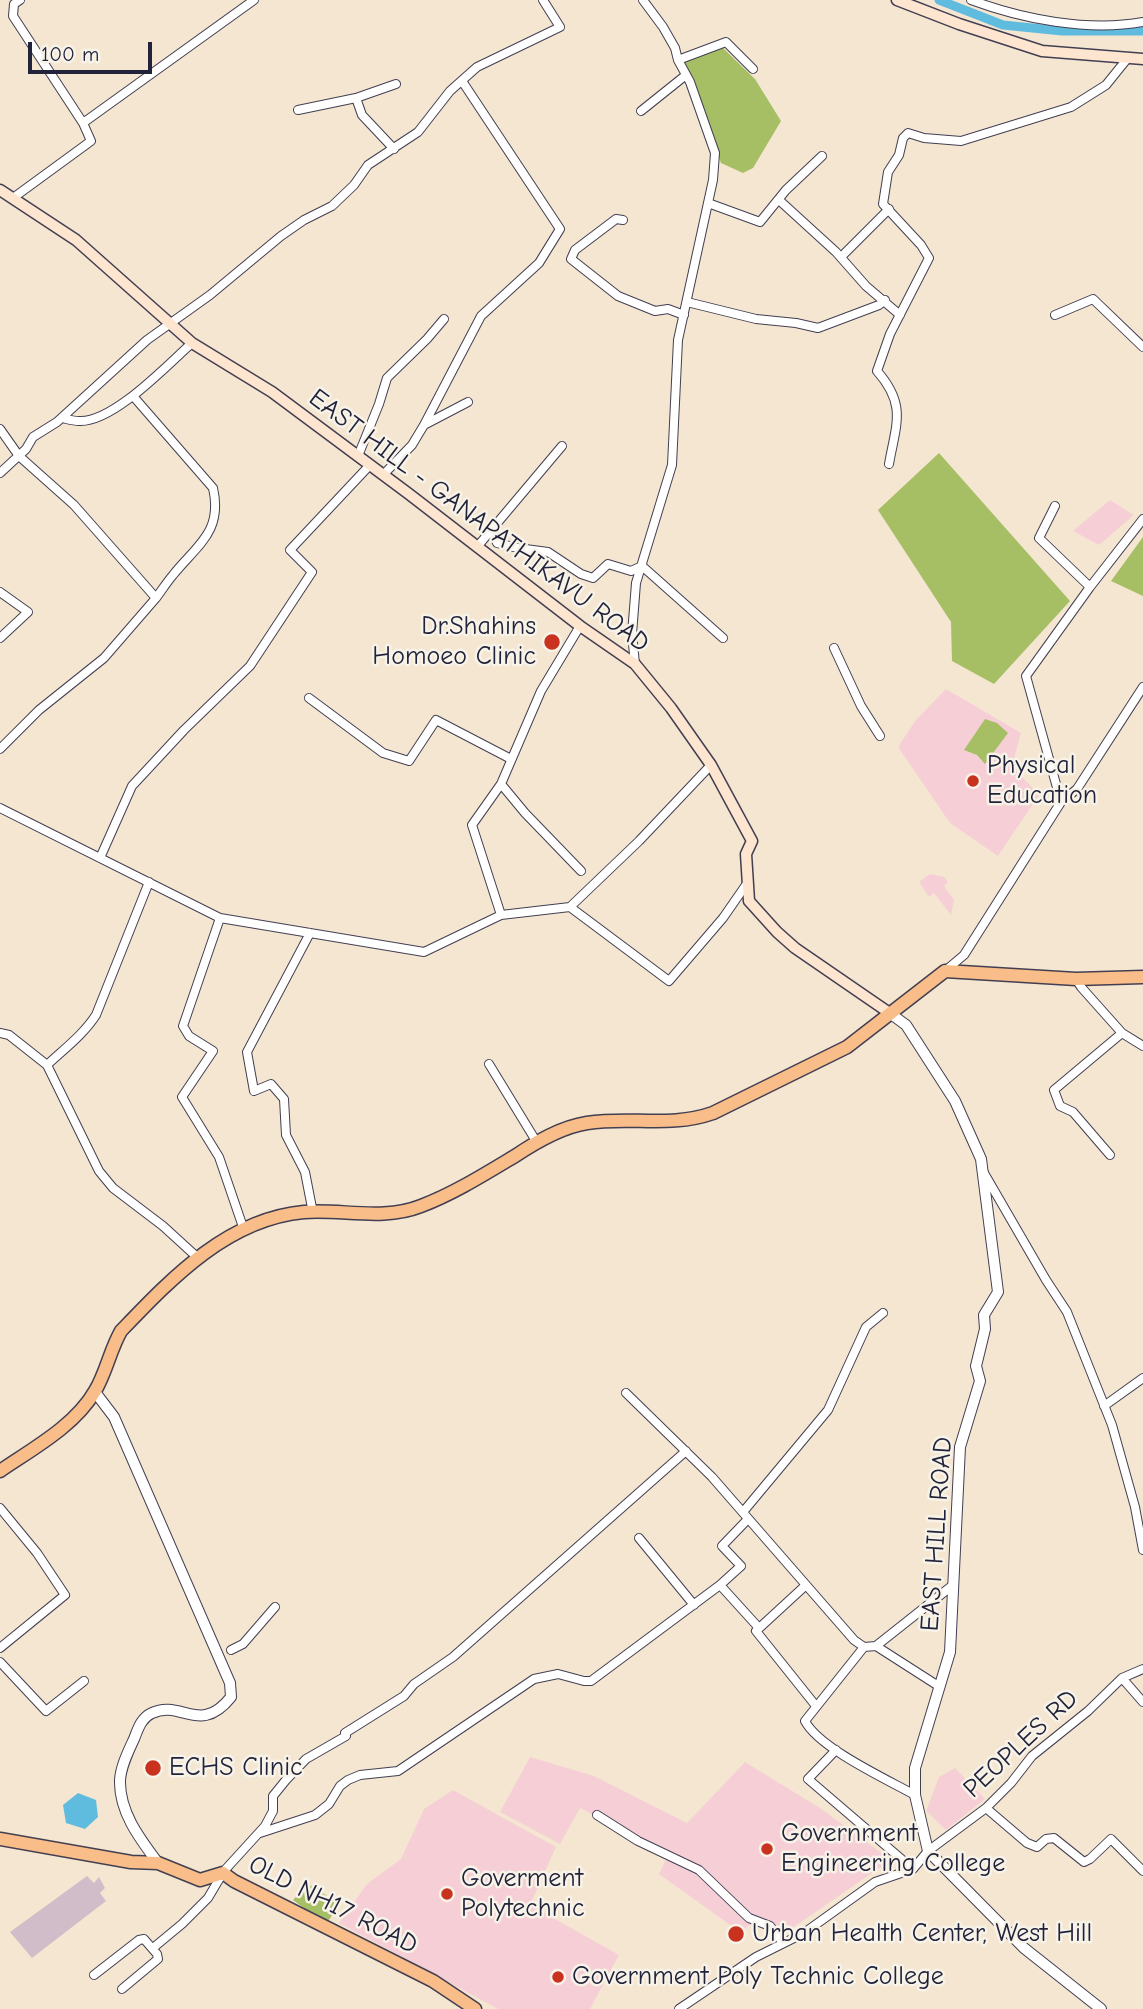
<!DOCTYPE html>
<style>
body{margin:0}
#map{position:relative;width:1143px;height:2009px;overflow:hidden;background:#f5e6d1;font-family:"Comic Neue",sans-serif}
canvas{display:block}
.scale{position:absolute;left:28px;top:42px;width:124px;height:32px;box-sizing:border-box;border:4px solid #22223b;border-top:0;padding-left:9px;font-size:21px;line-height:24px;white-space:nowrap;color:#22223b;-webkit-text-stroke:5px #f7f3e8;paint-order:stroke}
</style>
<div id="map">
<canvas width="1143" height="2009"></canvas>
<div class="scale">100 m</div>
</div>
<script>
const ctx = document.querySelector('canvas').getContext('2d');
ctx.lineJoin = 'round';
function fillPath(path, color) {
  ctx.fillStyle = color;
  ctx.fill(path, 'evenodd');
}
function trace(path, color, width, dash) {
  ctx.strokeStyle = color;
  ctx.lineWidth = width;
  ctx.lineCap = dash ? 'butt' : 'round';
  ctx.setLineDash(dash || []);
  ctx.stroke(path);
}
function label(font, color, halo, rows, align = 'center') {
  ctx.font = font + ' "Comic Neue",sans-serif';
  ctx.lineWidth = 5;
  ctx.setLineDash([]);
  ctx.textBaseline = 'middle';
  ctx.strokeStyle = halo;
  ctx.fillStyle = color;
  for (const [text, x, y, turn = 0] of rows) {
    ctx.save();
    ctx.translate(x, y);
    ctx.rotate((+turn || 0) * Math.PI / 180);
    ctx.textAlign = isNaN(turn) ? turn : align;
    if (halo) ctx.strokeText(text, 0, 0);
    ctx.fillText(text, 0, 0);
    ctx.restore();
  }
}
fillPath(new Path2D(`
 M1110,500L1134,515L1099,545L1073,531Z
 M946,689L1021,733L1012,766L1039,795L998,856L950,823L898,747L915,721Z
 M930,874L944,877L948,882L944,886L954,900L951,915L934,893L929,897L919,882Z
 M530,1757L594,1776L687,1823L745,1762L820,1808L891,1860L788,1931L759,1918L740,1932L659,1874L668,1855L580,1808L560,1844L500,1812Z
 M955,1768L985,1799L946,1830L926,1811L939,1777Z
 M453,1790L556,1847L530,1905L619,1955L590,2009H498L339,1923L367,1884L401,1859L424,1809Z`), '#f6cfd6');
fillPath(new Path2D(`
 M87,1876L94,1883L99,1877L105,1888L100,1893L106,1901L32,1958L10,1932Z`), '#d1bdc9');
fillPath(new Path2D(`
 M723,48L755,79L781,121L753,168L743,173L721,163L683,62Z
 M939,453L1070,601L994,684L952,661L951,622L878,510Z
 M1143,537V596L1111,581Z
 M985,719L997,723L1008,733L985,764L977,755L964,750Z
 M308,1884L340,1904L326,1924L293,1900Z`), '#a6bf65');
fillPath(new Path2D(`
 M78,1793L96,1800L98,1817L85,1829L66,1823L63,1805Z`), '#60bcde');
trace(new Path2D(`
 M939,0L1003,25L1062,31H1143`), '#60bcde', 9);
const minor = new Path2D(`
 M20,0L14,4L13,16L83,123
 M971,0C1022,19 1088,32 1143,22
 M678,60L726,42L753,69
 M356,98L362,115L394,149
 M298,110L356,98L396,84
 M641,111L686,75
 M13,198L91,141L83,123L254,0
 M779,200L836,252L866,286L900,315
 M708,203L760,222L786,190L822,156
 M623,220L616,219L575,250L571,259L618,296L655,311L668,309L684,315
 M841,257L889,209
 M687,302L756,319L796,323L818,328L879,305L885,300
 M1055,315L1093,299L1143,347
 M133,396L213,488C223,532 197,545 173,575C167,582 162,590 156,598
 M62,418C67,419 73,421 79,421C113,423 167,365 192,343
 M424,425L481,316L539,263L560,229L462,81
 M0,429L19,456L74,505L156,598L104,658L39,710L0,749
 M358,456L379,404L387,378L427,339L444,319
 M889,464C896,424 907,405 877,371L890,334L929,258L921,245L883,204L888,172L899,155L903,138L908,133L924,138L961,141L1071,107L1106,85L1127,59
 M0,473L26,449L33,437L57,422L147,340L210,295L281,236L304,220L332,206L354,185L368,165L418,132L450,91L477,67L560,27L543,0
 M383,475L412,445L424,425L468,402
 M1055,506L1039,538L1090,587
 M491,528L497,543L518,548L548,552L581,574L593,578L608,564L631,571L642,566L723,638
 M477,547L562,446
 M0,592L28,612L0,638
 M580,626L541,691L501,784L525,813L581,871
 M834,648L861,706L880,736
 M635,664L632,634L636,583L672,465L678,340L713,180L715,153L690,82L678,60L675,48L663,27L643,0
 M309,698L383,753L409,761L436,720L511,759
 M501,784L472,825L501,915
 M1061,802L1077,789L1143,687
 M0,808L220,918L424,952L501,915L570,907L639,841L711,765
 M100,858L132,786L184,730L250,666L312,572L290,550L369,466
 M570,907L669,981L723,918L748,882
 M220,918L183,1026L189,1036L213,1051L182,1097L219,1157L244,1230
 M310,933L247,1052L254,1091L271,1084L284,1099L286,1135L305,1172L313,1213
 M945,971L964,955L1061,802L1026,676L1090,587L1143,519
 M1076,979L1081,987L1122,1033L1054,1090L1060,1106L1073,1112L1110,1155
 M0,1033L9,1035L47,1065L99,1171L113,1188L163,1226L198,1258
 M1122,1033L1143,1046
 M489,1064L536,1141
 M47,1065C64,1049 83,1035 96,1015L149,882
 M984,1173L1046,1280L1067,1312L1112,1425L1135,1507L1143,1550
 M626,1393L712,1477L854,1640L864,1647L876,1646L953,1585
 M1104,1406L1143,1378
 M0,1508L37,1553L65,1595L0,1648
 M743,1512L828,1410L866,1327L883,1313
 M748,1519L722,1546L741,1566L720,1585L759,1628
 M639,1538L694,1605
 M806,1585L756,1631L816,1706
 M876,1646L940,1687
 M864,1647L805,1721C819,1748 886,1779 915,1795
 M231,1650L243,1644L275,1607
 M0,1662L46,1711L84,1681
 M1122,1678L1143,1702
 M836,1750L808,1779L913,1869
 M986,1808L1027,1843L1037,1847L1046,1839L1054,1838L1084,1862L1090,1859L1111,1839L1143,1871
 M597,1815L638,1841L699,1870L749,1918L770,1926L783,1943
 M260,1833L315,1815L329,1804L340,1786L348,1780L360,1775L398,1771L534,1679L558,1674L584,1681H591L720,1585
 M153,1948L182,1924L208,1898L224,1871L265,1826L273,1811V1796L286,1780L306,1759L346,1736L345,1733L404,1696L414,1684L453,1657L686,1451
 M94,1975L139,1940L144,1939L157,1954L158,1959L122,1989
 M679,2009L756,1957L804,1933L875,1882L913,1869L928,1851L986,1808L1011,1783L1032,1756L1088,1711L1122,1678L1143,1669`);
const tertiary = new Path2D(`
 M891,1014L906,1025L955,1101L981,1159L998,1292L984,1315L985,1329L976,1366L980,1381L960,1447L950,1652L915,1768V1795L928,1851L1024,1948L1101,2009
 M95,1392L114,1417L230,1683L231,1697C200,1736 181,1699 152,1713C141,1718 138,1729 134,1739C128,1752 121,1766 120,1780C119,1812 140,1839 158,1863`);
const secondary = new Path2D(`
 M897,0L959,24L1042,51L1143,59
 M0,190L76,240L192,343L272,392L409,494L580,626L635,664L671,708L711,765L752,841L746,854L749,901L777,932L795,948L891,1014`);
const primary = new Path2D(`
 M0,1471C32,1449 75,1426 95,1391C106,1373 110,1350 121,1331C171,1279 227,1219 304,1212C343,1209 383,1221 421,1206C453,1194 485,1174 515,1156C536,1142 561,1127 587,1123C631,1116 670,1128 713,1113L847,1047L945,971L1076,979L1143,977
 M0,1839L131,1862L158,1863L200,1880L223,1873L234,1881L433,1981L475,2009`);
trace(minor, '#423f52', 10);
trace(tertiary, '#423f52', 12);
trace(secondary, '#423f52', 13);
trace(primary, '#423f52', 15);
trace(minor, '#fff', 8);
trace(tertiary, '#fff', 10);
trace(secondary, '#fde5d0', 10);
trace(primary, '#f9bd89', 12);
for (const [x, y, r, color] of [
 [552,642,9,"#c8321e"],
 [973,781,7,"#c8321e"],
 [153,1768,9,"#c8321e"],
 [767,1849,7,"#c8321e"],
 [447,1894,7,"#c8321e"],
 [736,1934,9,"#c8321e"],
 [558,1977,7,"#c8321e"]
]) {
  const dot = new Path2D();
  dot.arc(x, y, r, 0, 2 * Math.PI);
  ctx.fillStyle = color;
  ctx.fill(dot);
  trace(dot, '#f7f3e8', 2.5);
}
label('26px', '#22223b', '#f7f3e8', [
 ["EAST HILL - GANAPATHIKAVU ROAD",479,521,37],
 ["EAST HILL ROAD",937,1534,-86],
 ["PEOPLES RD",1021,1744,-43],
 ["OLD NH17 ROAD",333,1905,27]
]);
label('26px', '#22223b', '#f7f3e8', [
 ["Dr.Shahins",536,627,"right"],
 ["Homoeo Clinic",536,657,"right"],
 ["Physical",987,766],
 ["Education",987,796],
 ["ECHS Clinic",169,1768],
 ["Government",781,1834],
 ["Engineering College",781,1864],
 ["Goverment",461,1879],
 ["Polytechnic",461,1909],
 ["Urban Health Center, West Hill",752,1934],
 ["Government Poly Technic College",572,1977]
], 'left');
</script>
